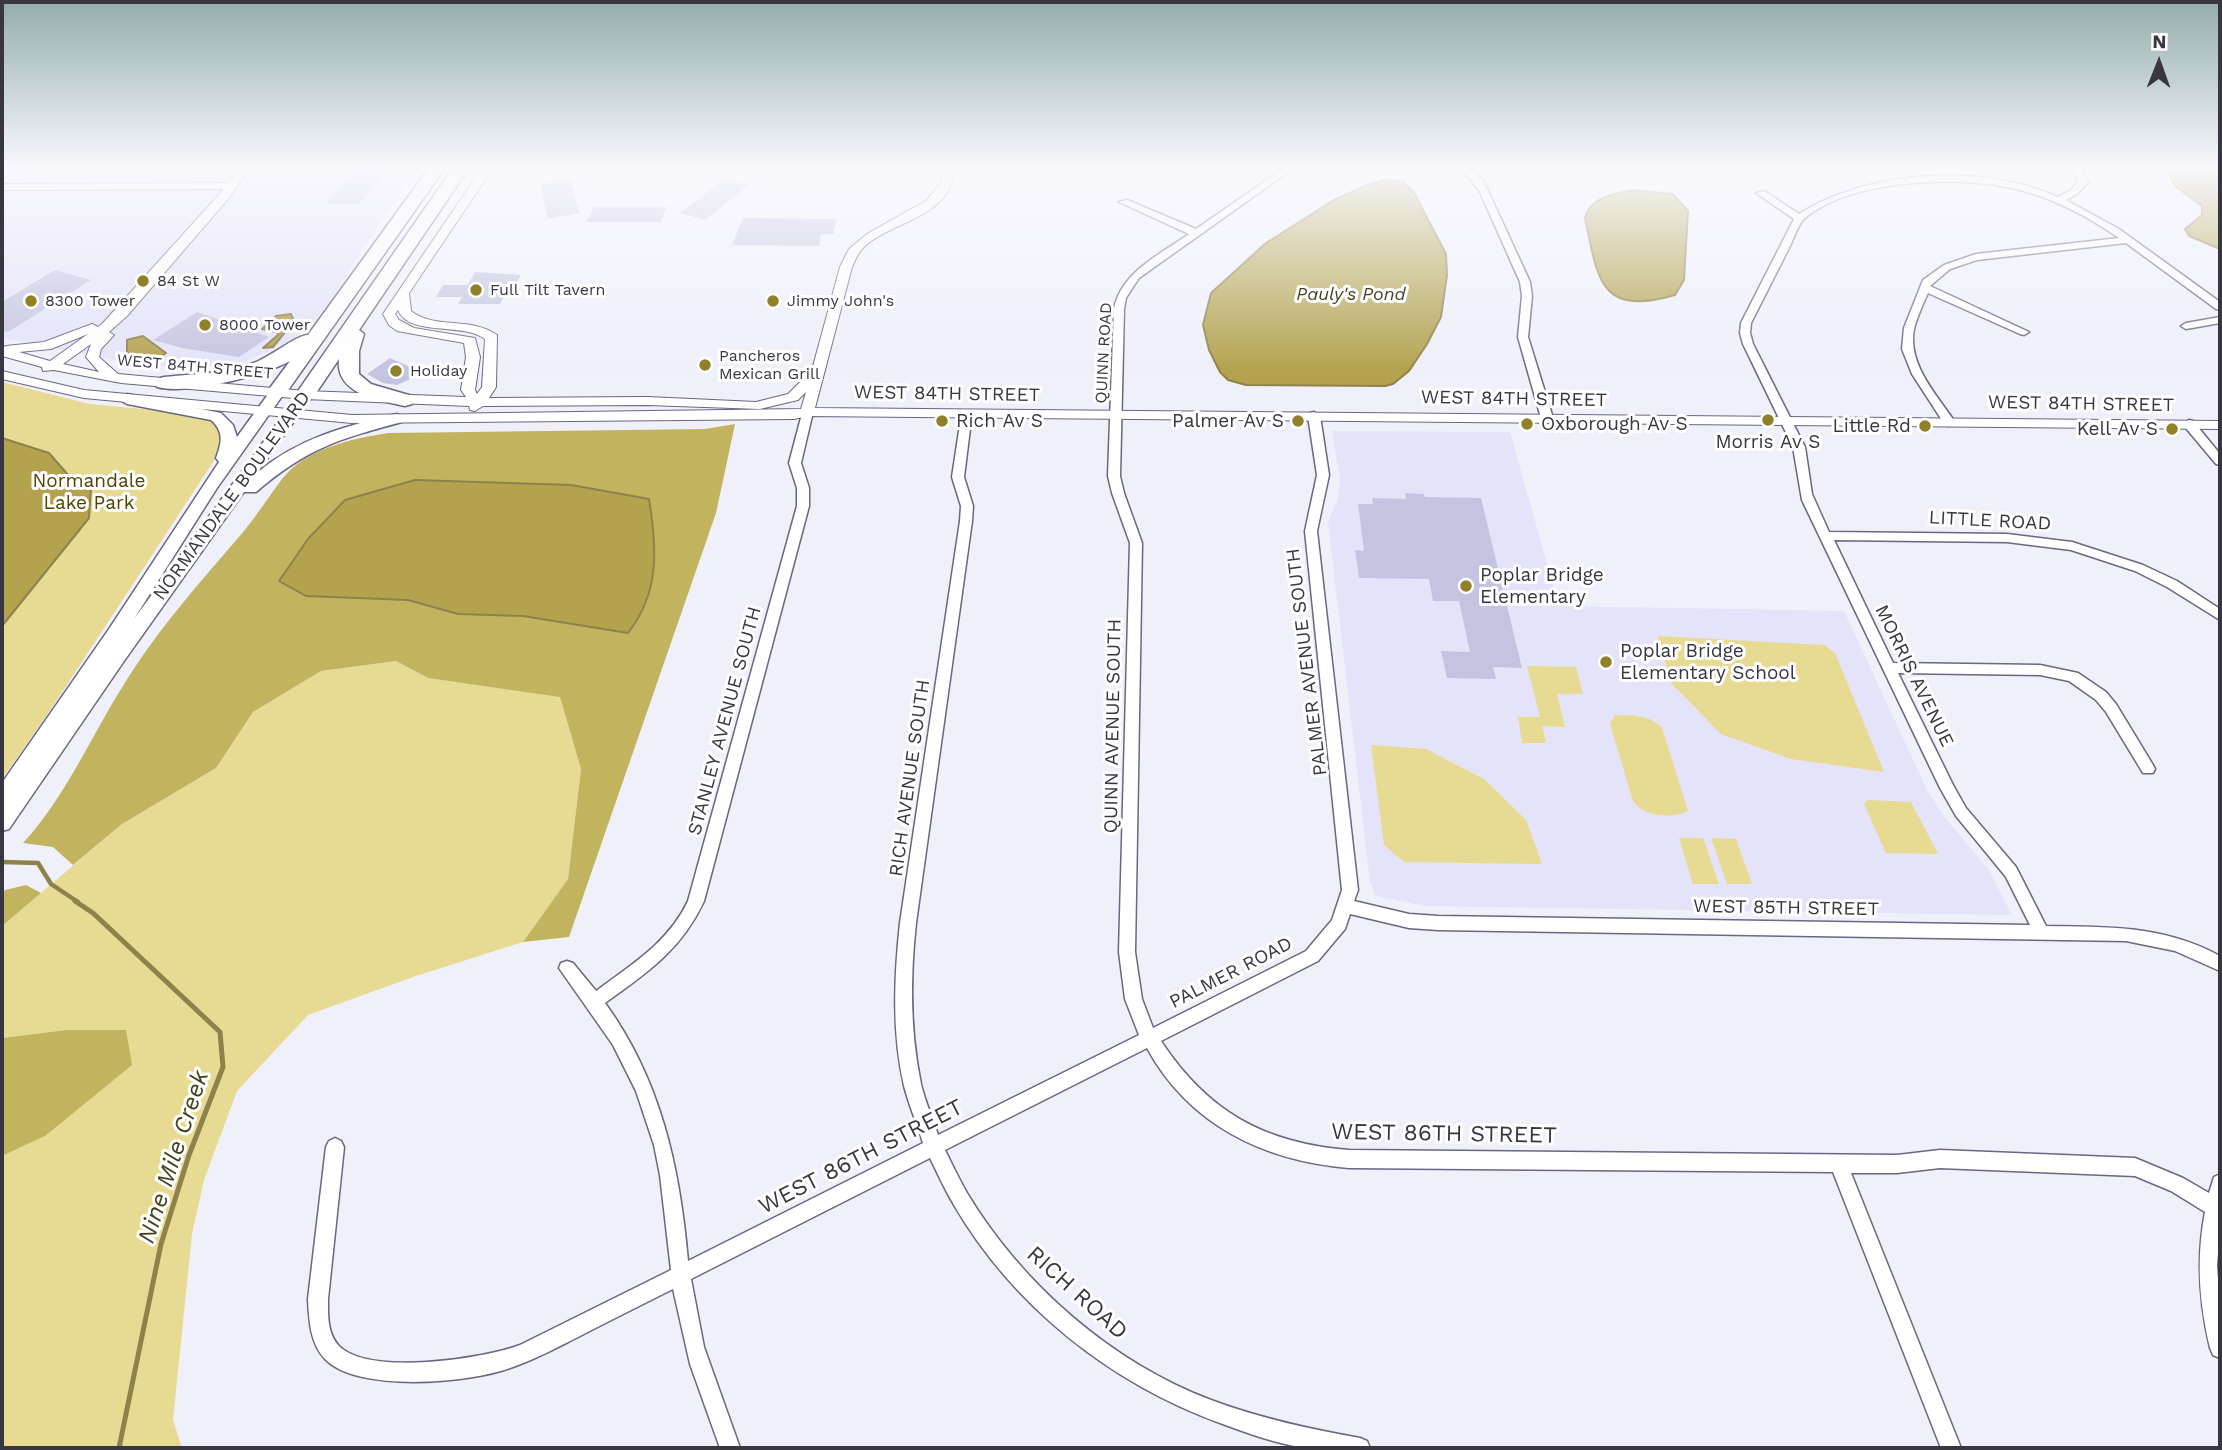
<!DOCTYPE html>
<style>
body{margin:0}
#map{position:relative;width:2222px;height:1450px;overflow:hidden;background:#f0f0fb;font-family:"Work Sans",sans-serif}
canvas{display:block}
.frame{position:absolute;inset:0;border:4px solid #373641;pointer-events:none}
.north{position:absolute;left:2124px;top:28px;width:70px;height:70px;-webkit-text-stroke:5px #fff;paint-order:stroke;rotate:1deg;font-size:19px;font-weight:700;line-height:28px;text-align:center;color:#373641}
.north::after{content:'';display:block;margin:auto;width:24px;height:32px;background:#373641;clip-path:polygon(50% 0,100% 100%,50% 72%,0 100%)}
</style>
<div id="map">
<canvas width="2222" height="1450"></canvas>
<div class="frame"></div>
<div class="north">N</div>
</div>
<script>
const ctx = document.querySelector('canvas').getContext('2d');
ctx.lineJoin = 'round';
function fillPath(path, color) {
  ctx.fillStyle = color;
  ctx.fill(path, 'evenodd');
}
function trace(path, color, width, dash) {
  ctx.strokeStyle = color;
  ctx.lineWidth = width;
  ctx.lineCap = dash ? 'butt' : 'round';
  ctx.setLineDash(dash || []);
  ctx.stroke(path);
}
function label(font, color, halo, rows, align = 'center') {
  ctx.font = font + ' "Work Sans",sans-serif';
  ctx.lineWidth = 6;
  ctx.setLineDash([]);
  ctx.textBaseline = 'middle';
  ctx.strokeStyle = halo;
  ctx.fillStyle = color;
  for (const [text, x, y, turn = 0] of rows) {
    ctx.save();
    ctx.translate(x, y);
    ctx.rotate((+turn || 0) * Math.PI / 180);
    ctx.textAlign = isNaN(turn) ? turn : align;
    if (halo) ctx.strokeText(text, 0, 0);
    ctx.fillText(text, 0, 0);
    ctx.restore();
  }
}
fillPath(new Path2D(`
 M2,168H419L363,248L331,301L308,329L280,346L246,361L206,367H167L125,362L2,338Z
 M1332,431L1510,432L1559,606L1844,611L1928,792L1945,818L1989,870L2012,915L1425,906L1376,896L1370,882L1328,522L1337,501L1340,479Z`), '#e4e3f9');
fillPath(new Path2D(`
 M2,382L90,404L205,415L222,427L223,447L47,715L2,779Z
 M1658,636L1824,645L1835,653L1884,772L1791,759L1721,734L1671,683Z
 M396,661L428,678L560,696L581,769L568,879L523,942L416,976L308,1015L237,1091L204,1180L192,1234L173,1420L182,1448H2V1156L45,1136L126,1030H66L2,1038V926L122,824L216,768L253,712L321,671Z
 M1527,666L1576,667L1583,694H1557L1565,727L1542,726L1546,743H1522L1518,717H1540Z
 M1615,715C1633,716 1649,714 1662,728L1688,811C1672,819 1643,817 1633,801L1610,724Z
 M1371,745L1426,749L1484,779L1526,820L1542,864L1404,862L1384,845Z
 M1868,800L1911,802L1938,854L1886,853L1864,804Z
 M1679,838H1703L1719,884H1693Z
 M1711,838L1736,839L1752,884H1727Z`), '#e7da93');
fillPath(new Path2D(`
 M735,424L716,513L569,937L523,942L568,879L581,769L560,697L428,678L396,661L321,671L253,712L216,768L122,824L73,865L53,847L23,843C65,798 90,738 123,686C157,630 202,580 244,531C258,514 269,496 282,479C307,448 351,439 388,433L705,429ZM415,480L571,485L628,633L523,616L458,614L408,600Z
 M26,885L41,893L2,926V894L5,890Z
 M66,1030H126L132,1065L45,1136L2,1156V1038Z`), '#c2b35f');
const water = new Path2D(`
 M2166,168H2220V249L2189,236L2185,229L2202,215V206L2175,186Z
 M1387,180L1403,181L1414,193L1446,254L1447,275L1441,317L1427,344L1409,371L1393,384L1385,386L1246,385L1228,380L1220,372L1209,350L1203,325L1211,293L1266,243L1334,200L1370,184Z
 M1633,190L1673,194L1688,211L1684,280L1675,295C1599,317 1598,279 1585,218C1590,197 1616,193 1633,190Z
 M291,314L294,321L273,347L263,348L280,333L262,329L276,316Z
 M143,336L166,353L159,358L127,353V340Z
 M2,438L49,453L69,476L91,489L89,518L2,626Z
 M415,480L571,485L649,499C657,548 660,592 628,633L523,616L458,614L408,600L306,596L279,581L308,539L345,500Z`);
fillPath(water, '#b3a34f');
trace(water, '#8e824b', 2);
trace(new Path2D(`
 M2,862L38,863L51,884L78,902`), '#8e824b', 4.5);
trace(new Path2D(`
 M75,901L93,913L220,1032L223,1067L189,1155L161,1244L119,1448`), '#8e824b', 5);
fillPath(new Path2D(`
 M354,168H388L359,204H325Z
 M570,178L579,213L548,219L540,183Z
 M725,179L749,185L705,220L680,213Z
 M594,207H667L661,222H586Z
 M743,218L837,219L833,234H821L819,246L732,245Z
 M55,270L91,280L8,332L2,330V302Z
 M475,272L521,275L510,294H505L500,304H458L462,297H436L443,285H468Z
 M197,312L200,313L269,337L239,357L182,348L153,340Z
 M390,358L424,373L397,385L383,383L367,374Z
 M1405,493L1424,494L1425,497L1481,498L1522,668L1493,667L1496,679L1447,678L1441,651L1470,652L1459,601H1433L1429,579L1359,578L1355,550L1364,551L1358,504H1373L1372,498L1406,499Z`), '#c5c4e0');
const minor = new Path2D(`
 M1284,168H1294L1139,278L1126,298L1124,309L1120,476L1124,493L1142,543L1135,952L1142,999L1153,1028L1306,951L1332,920L1342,890L1305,531L1317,475L1308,416L1310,413L1314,412L1320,416L1329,475L1317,531L1358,890L1354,901L1409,914L1438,916L2030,925L2006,877L1956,816L1940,788L1802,500L1793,447L1743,344L1740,333L1741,323L1794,219L1756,193L1764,191L1799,214C1868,170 1983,163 2058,197L2071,190L2078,182L2073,168H2082L2088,182L2077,194L2066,200L2119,229L2220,302V310L2216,309L2126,243L1977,260L1950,269L1930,286L2029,332L2024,335L2020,334L1928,293C1923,304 1917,317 1914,329C1907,364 1937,395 1955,422L1949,426L1945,425L1912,374L1902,349L1904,328L1923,280L1944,265L1976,254L2119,238C2086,215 2047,195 2007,187C1952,176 1850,180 1805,218C1798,224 1794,238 1790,246C1777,272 1764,297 1751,323L1750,333L1753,344L1805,447L1812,494L1829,532L2007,534L2072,542L2143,565L2177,581L2220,609V620L2167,587L2135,571L2071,550L2007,542L1834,540L1893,663L2040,665L2078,673L2106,692L2116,704L2153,765L2155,769L2153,773H2143L2106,712L2096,700L2069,681L2040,675L1898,673L1953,785L1966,808L2016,867L2046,926C2108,927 2163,925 2220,956V971L2175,951L2126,941L1438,930L1409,928L1350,914L1345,929L1318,961L1161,1041C1208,1112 1264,1143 1349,1150L1897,1155L1940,1150L2135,1158L2183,1178L2209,1193L2214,1177L2220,1174V1226L2217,1266L2220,1304V1358L2213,1355L2210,1348C2199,1302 2196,1259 2205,1212L2171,1191L2135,1176L1940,1168L1897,1173H1851L1961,1448H1941L1833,1172L1349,1168C1264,1161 1189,1125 1147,1048L945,1150C952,1164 959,1179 967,1193C1022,1284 1111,1362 1211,1400C1259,1418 1309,1429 1360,1438L1367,1441L1370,1448C1349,1448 1327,1450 1306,1448C1277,1444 1247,1433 1220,1423C1110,1383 1013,1306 954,1205C945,1190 938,1174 930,1158L691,1279L704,1347L740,1448H720L690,1364L673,1289C641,1305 609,1321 578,1337C556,1348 534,1360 510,1368C470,1383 357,1393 325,1359C310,1343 309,1320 308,1299L326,1147L329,1141L335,1138L341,1141L344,1147L328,1299C328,1315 327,1333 339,1346C369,1376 483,1359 520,1345L671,1270L660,1175L654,1145L636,1091L613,1045L559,968L561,963L567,961L573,963L596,991C631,965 669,942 688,901L797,506V488L789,463L803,410H811L813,412L801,463L809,488V506L704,901C681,950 648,972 605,1003C661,1080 680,1168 688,1261L923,1143C917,1124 909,1105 904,1086C892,1033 894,978 900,923L960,521L961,506L952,477L962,411H970L972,413L964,477L973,506L972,521L916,923C910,978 910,1031 921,1084C925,1101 933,1119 938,1135L1139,1035L1125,999L1119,952L1130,543L1112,493L1108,476L1114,309C1121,272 1161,254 1189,234L1119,202L1127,200L1196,229Z
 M1461,168H1470L1483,180L1530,282L1532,296L1528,337L1553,418L1551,421L1547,422L1541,418L1518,337L1522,296L1520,282L1479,190Z
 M2220,317V323L2186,329L2181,326L2186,323Z
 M2189,420L2193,421L2220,454V465L2216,464L2185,427L2183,424Z`);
const tertiary = new Path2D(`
 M239,168H250L228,199L127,316L109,332L114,335L101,349L99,357L118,374L305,391L466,397L461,390L466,357L464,343L397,331L389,325L383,314L482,168H493L409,293L411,311C436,330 470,316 497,335L496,387L489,398L648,397L756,402L788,394L812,370L840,267L849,249L867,234L927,200L942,181L941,168H953C955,217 890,221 863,248C858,253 855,260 852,267L815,408L2220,421V429L807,416L794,419L352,423L84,398L2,379V371L84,390L352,415L801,409L806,392L798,400L760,409L648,405L483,406L475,411L470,410L469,406L305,399L121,383L54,370L43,371L42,367L2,356V348L6,346L44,342L92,324L98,327L102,324L224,189L2,190V184L229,183ZM398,310C409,337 463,322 485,339L482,387L477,394L475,390L480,357L475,338L414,328L399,320L395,314ZM88,334L50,361L19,352L51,349ZM91,344L86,357L99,372L63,364Z`);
const secondary = new Path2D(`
 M277,387L285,392L217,488L134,619L300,392L305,390L313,395L257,473C298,438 346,426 397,414L405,419L402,422C339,439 307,448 256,492H244L124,661L9,829L2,831V783L109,629L219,462L216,458C222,443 224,431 211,420L127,404L119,399L127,394L221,413L233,425L237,437L272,389Z`);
const motorway = new Path2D(`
 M429,168H445L284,396H270L267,392L290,361C263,376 187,395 157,387L154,383L157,379L164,377C193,374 223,374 251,364C268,359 296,335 308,335Z
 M453,168H469L359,330L364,334L359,351V374L371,384L412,396L415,400L412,404L405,406C380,400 335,395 339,359L312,399H298L295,395L298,391Z`);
trace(minor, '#696781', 3);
trace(tertiary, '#696781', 2);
trace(secondary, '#696781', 3);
trace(motorway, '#696781', 3);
fillPath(minor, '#fff');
fillPath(tertiary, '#fff');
fillPath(secondary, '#fff');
fillPath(motorway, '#fff');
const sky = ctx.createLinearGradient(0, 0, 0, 371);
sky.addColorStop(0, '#93adab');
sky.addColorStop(0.45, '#f8f8fd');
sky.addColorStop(1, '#f8f8fd00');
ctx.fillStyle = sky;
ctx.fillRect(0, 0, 2222, 371);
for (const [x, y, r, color] of [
 [143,281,7,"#908028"],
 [476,290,7,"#908028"],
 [31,301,7,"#908028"],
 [773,301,7,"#908028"],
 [205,325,7,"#908028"],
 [705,365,7,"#908028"],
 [396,371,7,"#908028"],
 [1768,420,7,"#908028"],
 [942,421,7,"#908028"],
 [1298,421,7,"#908028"],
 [1527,424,7,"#908028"],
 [1925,426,7,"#908028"],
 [2172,429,7,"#908028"],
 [1466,586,7,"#908028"],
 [1606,662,7,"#908028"]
]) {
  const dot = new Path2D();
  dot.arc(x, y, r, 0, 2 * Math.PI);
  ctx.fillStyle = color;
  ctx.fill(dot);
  trace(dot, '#fff', 2.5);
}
label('16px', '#373641', '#fff', [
 ["84 St W",157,281],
 ["Full Tilt Tavern",490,290],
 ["8300 Tower",45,301],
 ["Jimmy John's",787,301],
 ["8000 Tower",219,325],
 ["Pancheros",719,356],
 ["Mexican Grill",719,374],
 ["Holiday",410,371]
], 'left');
label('16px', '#373641', '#fff', [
 ["QUINN ROAD",1104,353,-87],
 ["WEST 84TH STREET",195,367,5]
]);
label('italic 18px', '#463f1b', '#fff', [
 ["Pauly's Pond",1351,295]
]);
label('19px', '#373641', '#fff', [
 ["WEST 84TH STREET",947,394,1],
 ["WEST 84TH STREET",1514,399,1],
 ["WEST 84TH STREET",2081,404,1],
 ["NORMANDALE BOULEVARD",232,496,-54],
 ["LITTLE ROAD",1990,521,3],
 ["PALMER AVENUE SOUTH",1307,662,-97],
 ["MORRIS AVENUE",1914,676,64],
 ["STANLEY AVENUE SOUTH",725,721,-75],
 ["QUINN AVENUE SOUTH",1113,726,-89],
 ["RICH AVENUE SOUTH",910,778,-82],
 ["WEST 85TH STREET",1786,908,1],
 ["PALMER ROAD",1231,973,-27]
]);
label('19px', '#373641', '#fff', [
 ["Rich Av S",956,421],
 ["Palmer Av S",1284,421,"right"],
 ["Oxborough Av S",1541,424],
 ["Little Rd",1911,426,"right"],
 ["Kell Av S",2158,429,"right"],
 ["Morris Av S",1768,442,"center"],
 ["Poplar Bridge",1480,575],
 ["Elementary",1480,597],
 ["Poplar Bridge",1620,651],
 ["Elementary School",1620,673]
], 'left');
label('19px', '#504500', '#fff', [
 ["Normandale",89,481],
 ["Lake Park",89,503]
]);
label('23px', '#373641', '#fff', [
 ["WEST 86TH STREET",1444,1134,1],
 ["WEST 86TH STREET",861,1157,-27],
 ["RICH ROAD",1077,1293,42]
]);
label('italic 24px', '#463f1b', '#fff', [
 ["Nine Mile Creek",174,1157,-72]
]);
</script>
